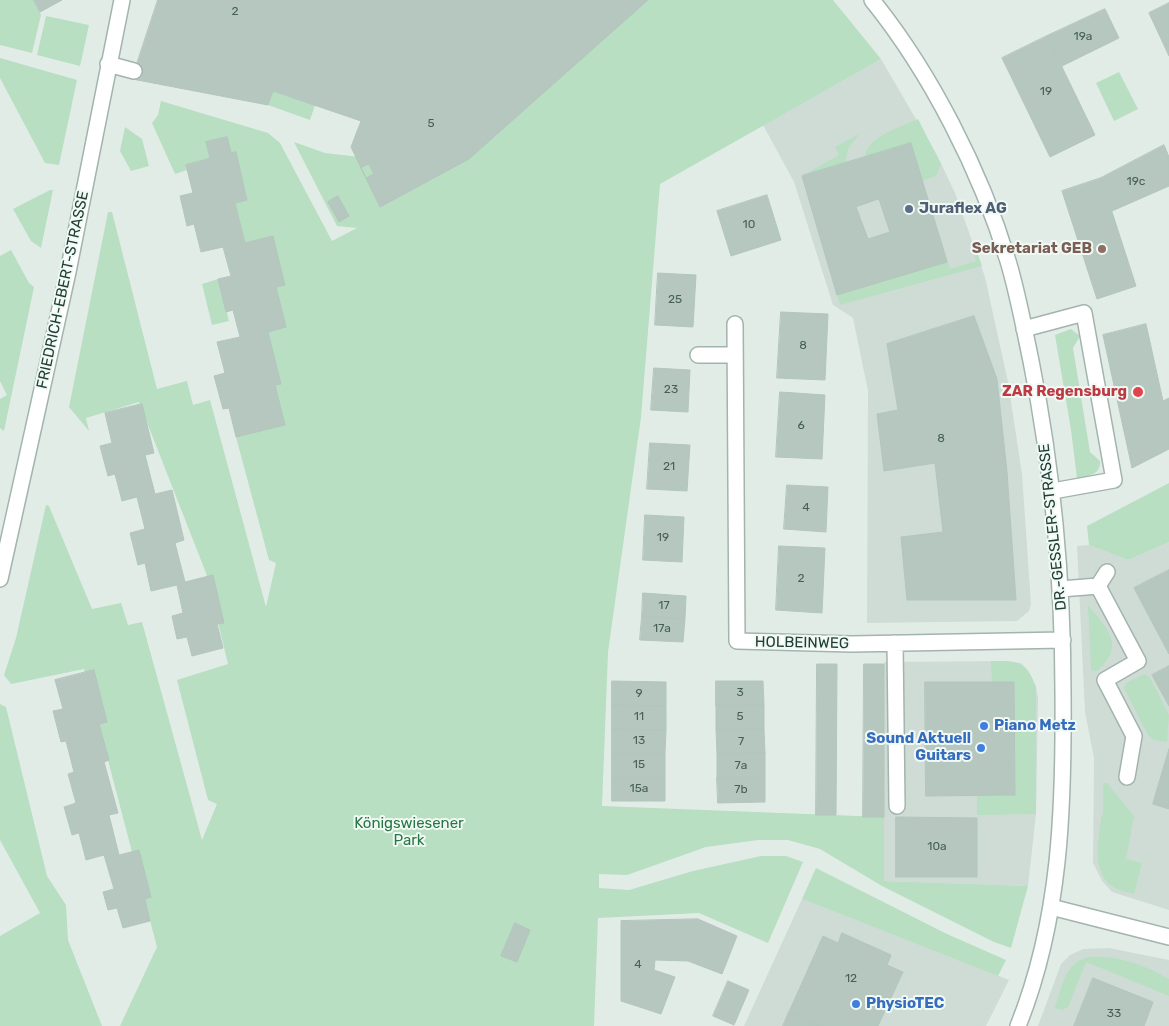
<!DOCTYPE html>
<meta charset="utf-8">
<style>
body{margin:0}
canvas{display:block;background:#e1ece7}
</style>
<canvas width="1169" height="1026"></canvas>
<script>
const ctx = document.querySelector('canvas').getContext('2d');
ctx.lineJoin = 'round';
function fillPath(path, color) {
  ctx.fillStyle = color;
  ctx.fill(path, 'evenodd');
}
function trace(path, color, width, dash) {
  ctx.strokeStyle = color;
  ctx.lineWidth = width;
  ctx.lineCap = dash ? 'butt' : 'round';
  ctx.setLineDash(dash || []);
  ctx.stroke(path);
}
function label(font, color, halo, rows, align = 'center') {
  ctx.font = font + ' Rubik,sans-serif';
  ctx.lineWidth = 4;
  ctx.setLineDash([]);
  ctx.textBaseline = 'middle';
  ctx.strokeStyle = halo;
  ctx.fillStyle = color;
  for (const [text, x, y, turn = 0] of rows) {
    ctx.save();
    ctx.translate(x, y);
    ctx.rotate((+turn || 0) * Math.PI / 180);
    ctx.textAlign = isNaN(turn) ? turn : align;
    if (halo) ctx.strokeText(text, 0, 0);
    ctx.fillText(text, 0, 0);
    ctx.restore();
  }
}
fillPath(new Path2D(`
 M881,59L937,155L955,193L985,277L1008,382L1022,474L1031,604L1029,611L1017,621L867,623L868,391L853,318L833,305L794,182L763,125Z
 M1169,542V910L1112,892L1102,881L1093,863L1094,758L1085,712L1077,546L1089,545L1128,560Z
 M1005,661L1021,663L1028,670L1036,687L1038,699L1036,814L1028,886L884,881V662Z
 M802,899L1009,980L986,1026H744Z
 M1109,948L1169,960V1026H1038L1061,964L1070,955L1083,949Z`), '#cfdcd6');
fillPath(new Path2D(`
 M0,0H34L41,15L32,53L0,45Z
 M648,0H833L881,59L660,184L641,417L608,652L602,806L884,817V881L1028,886L1011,948L994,942L882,886L820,849L788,840H758L706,847L627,875L599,874V888L629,890L693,871L761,856H786L803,862L768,943L699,913L598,918L594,1026H120L157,947L84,669L11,684L4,675L16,638L46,505L49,506L92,609L121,603L128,625L142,622L202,840L217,804L208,800L177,680L228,664L206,573L139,402L86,418L89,431L69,407L108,212H112L157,389L187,381L193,405L210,400L266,607L276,563L269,560L236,437L284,425L275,385L280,384L268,332L276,287L285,284L273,236L245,243L235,203L247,199L236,153L186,165L187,170L175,174L152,123L158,115L161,101L268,133L280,143L332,241L357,228L337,226L294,142L325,153L369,158Z
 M46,16L89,25L80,66L37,55Z
 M0,58L77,80L59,165L45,163L0,78Z
 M1119,72L1138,109L1114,121L1096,83Z
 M273,91L315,105L310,120L268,105Z
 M918,119L941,164L936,176L922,181L911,143L865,157C867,136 901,127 918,119Z
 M125,127L142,139L149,166L131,171L120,151Z
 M859,134L848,149L845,163L802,176L839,155L835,147Z
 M50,190H53L41,248L31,241L13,209Z
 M932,208L950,269L976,261L971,245L974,243L982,266L840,305L837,295L946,262Z
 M11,250L29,283L34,287L4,431L0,428V399L7,395L0,381V256Z
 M218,279L229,321L212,325L202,284Z
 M1071,329L1080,336L1073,348L1090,452L1100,461C1101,475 1088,476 1077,478L1071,430L1055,335Z
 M1169,483V542L1128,560L1089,545L1087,526Z
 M1088,605C1108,629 1126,646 1097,671L1091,670Z
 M991,661C1017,661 1026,660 1036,687V814L977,815V796L1015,795L1014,682H992Z
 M1144,674L1149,676L1169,715L1167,742L1154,740L1148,735L1124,688L1126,683Z
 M0,704L6,707L47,876L66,905L68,940L102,1026H0V936L40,913L0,840Z
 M1103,783H1107L1134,816L1126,859L1142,863L1134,894C1128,892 1121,891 1115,888C1090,874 1099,840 1101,817L1103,814Z
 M816,868L947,934L1006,960L998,976L802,899Z
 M1088,957C1118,955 1143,964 1169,979V996L1086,962L1068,1007L1062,1010L1055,1008C1062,987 1064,964 1088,957Z`), '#b8dfc1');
const building = new Path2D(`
 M34,0H62L40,12Z
 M158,0H648L469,159L380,207L351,147L361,121L273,91L268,105L132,79Z
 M1169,3V56L1149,13Z
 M1105,9L1119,38L1062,66L1047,36Z
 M1047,36L1095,135L1050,157L1002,58Z
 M227,137L231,152L210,158L206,142Z
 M911,143L947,262L837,295L802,176ZM879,199L890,232L868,239L856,207Z
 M1164,145L1169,157V186L1112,211L1101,178Z
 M236,152L247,200L235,203L245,243L273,236L285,285L276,287L286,327L268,332L281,384L275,385L285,425L236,437L229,408L223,409L214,376L225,373L217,342L240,337L233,310L226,312L218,279L231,276L223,247L201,252L194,224L187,226L180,196L193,193L186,165Z
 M369,164L374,174L366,178L361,168Z
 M1101,178L1136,286L1097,299L1062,191Z
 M767,195L781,240L731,256L717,211Z
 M338,196L349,216L339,222L328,202Z
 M658,273L696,275L693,327L655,325Z
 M781,312L828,314L825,380L777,378Z
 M974,316L997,379L1007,472L1016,600H907L901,537L943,532L935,463L884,471L877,414L898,410L887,344Z
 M1146,324L1163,401L1169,398V449L1132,468L1103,335Z
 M654,368L690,370L688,412L651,410Z
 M780,392L825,395L822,459L776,457Z
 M142,404L154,453L145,455L155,494L172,490L184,540L175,543L185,582L213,575L224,623L217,624L223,648L192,656L187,637L177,639L172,616L183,613L177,585L151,591L145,563L138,565L130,533L145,529L137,497L122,501L115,474L108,476L100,446L112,443L105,413Z
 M650,443L690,445L687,491L647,489Z
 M787,485L828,487L826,532L784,529Z
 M645,515L684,517L682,562L643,560Z
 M779,546L825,548L822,613L776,610Z
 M1169,570V654L1134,588Z
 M643,593L686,596L685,619L642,616Z
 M642,616L685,619L683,642L640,640Z
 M817,664H837L836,815H816Z
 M864,664H884V817H863Z
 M1169,666V706L1152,675Z
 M94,670L107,722L99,724L109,760L104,762L118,813L109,815L119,855L139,850L151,897L145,899L150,921L123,928L117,908L108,910L103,892L114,889L104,855L86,860L79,833L72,835L64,807L76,803L68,774L74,772L66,741L61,742L53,711L63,709L55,680Z
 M612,681L666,682V706L612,705Z
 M716,681H763L764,705L716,706Z
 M925,682H1014L1015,795L926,796Z
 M612,705L666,706V730L612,729Z
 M764,705V729L716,730V706Z
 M612,729L666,730L665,753H612Z
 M764,729L765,753L717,754L716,730Z
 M1169,749V809L1153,804Z
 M612,753H665V777H612Z
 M765,753V778H717V754Z
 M612,777H665V801H612Z
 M717,778H765V802L718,803Z
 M896,817L977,818V877H896Z
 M698,919L737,936L722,974L688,961L655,960L654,970L675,977L661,1014L621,1001V921Z
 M515,923L530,930L517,962L501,956Z
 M842,933L891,955L887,965L903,972L878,1026H819L789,1012L823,936L838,943Z
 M1093,978L1153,1002L1144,1026H1074Z
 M728,981L749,990L734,1025L713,1016Z
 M789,1012L819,1026H783Z`);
fillPath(building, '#b6c7c0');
trace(building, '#b3c6be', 1);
const minor = new Path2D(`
 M872,0C931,73 981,172 1008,261C1018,294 1024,328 1031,361C1053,471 1063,581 1063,693C1064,806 1061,919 1018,1026
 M108,64L134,71
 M735,324L737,641L852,644L1063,640
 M1024,329L1084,313L1114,480L1053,491
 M698,355H735
 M0,579L68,272L122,0
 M1098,586L1107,572
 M1061,589L1098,586L1138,661L1105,680L1134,736L1127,777
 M895,643L897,806
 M1051,907L1169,937`);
trace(minor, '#a3b4ae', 18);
trace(minor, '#fff', 15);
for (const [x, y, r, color] of [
 [909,209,5,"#5c6f8a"],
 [1102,249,5,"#8d6e63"],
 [1138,392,6,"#e0444e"],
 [984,726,5,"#3f7fe0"],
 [981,748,5,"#3f7fe0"],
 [856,1004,5,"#3f7fe0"]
]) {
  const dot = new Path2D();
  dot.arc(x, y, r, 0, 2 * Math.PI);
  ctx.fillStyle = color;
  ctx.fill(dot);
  trace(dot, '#f1f9f5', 2);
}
label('12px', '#466058', null, [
 ["2",235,12],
 ["19a",1083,37],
 ["19",1046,92],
 ["5",431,124],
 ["19c",1136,182],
 ["10",749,225],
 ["25",675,300],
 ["8",803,346],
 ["23",671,390],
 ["6",801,426],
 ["8",941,439],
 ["21",669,467],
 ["4",806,508],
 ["19",663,538],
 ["2",801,579],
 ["17",664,606],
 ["17a",662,629],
 ["3",740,693],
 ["9",639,694],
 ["11",639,717],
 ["5",740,717],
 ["13",639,741],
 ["7",741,742],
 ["15",639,765],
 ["7a",741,766],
 ["15a",639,789],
 ["7b",741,790],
 ["10a",937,847],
 ["4",638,965],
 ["12",851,979],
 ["33",1114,1014]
]);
label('bold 15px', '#4e5e75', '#f1f9f5', [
 ["Juraflex AG",919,209]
], 'left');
label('bold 15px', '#785e54', '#f1f9f5', [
 ["Sekretariat GEB",1092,249]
], 'right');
label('15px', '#203e35', '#f1f9f5', [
 ["FRIEDRICH-EBERT-STRASSE",63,290,-78],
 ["DR.-GESSLER-STRASSE",1053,527,-96],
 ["HOLBEINWEG",802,643,1]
]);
label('bold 15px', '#be3a42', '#f1f9f5', [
 ["ZAR Regensburg",1127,392]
], 'right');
label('bold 15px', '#366cbe', '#f1f9f5', [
 ["Piano Metz",994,726],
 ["Sound Aktuell",971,739,"right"],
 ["Guitars",971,756,"right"],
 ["PhysioTEC",866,1004]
], 'left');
label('15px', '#277844', '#f1f9f5', [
 ["Königswiesener",409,824],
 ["Park",409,841]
]);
</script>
